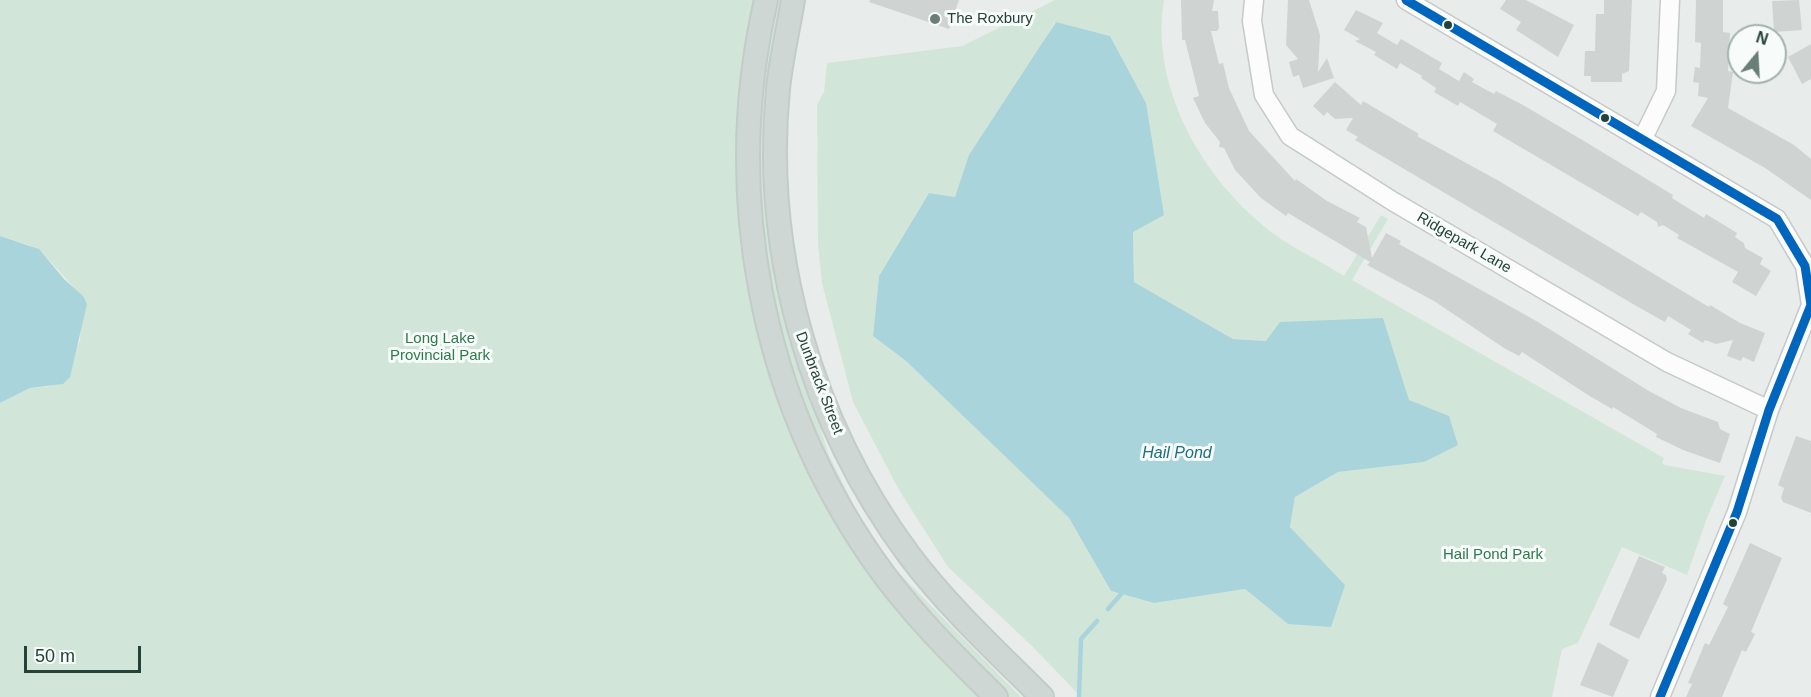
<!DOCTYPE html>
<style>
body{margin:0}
#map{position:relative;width:1811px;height:697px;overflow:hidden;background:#e8edeb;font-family:Helvetica,sans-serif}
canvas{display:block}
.north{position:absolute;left:1727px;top:24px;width:60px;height:60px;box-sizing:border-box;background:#f7fbf9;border:2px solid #a3b1ad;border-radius:50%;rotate:18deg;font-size:16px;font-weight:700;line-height:24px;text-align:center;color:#24423a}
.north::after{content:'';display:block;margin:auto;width:21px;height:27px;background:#697e78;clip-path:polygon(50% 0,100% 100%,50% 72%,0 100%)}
.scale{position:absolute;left:24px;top:646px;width:117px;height:27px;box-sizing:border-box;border:3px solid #24423a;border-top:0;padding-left:8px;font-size:18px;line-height:21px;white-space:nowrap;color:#24423a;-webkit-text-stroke:4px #f7fbf9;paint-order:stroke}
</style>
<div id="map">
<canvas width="1811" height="697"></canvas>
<div class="north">N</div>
<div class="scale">50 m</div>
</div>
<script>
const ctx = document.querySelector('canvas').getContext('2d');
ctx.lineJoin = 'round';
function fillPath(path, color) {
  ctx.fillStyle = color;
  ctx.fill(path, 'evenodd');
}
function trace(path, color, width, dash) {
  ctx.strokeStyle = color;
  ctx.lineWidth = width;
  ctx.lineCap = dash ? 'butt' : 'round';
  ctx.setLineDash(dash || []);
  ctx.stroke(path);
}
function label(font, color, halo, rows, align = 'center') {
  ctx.font = font + ' Helvetica,sans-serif';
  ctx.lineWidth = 6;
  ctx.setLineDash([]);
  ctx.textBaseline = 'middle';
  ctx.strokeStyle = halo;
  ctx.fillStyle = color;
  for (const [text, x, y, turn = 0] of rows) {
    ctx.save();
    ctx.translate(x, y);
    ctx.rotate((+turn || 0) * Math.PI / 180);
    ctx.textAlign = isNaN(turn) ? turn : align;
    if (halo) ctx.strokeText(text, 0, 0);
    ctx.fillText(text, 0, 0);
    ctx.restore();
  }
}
fillPath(new Path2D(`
 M0,0H790L776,82L800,360L828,453L857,512L891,565L1021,697H0V403L30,388L52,386L80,341L81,322L87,304C84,298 42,251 36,248C25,243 12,240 0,236Z
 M1055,0H1164C1149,92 1208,188 1281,239C1301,252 1324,263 1344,276L1381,215L1388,219L1352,280L1664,458L1662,463L1665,465L1725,476L1707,518L1687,575L1622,547L1578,643L1562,649L1552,697H1081L1033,647L948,567L899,490L853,402L822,283L818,244L817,105L824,92L827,63L962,46ZM1055,22L1110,36L1146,103L1133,232L1134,282L1233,339L1267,341L1383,318L1409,401L1449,416L1424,462L1338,472L1295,497L1290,527L1345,585L1288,624L1245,589L1154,603L1111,591L1069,518L906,361L873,336L879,276L929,193L955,197Z`), '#d1e6d8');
fillPath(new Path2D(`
 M1056,22L1110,36L1146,103L1164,215L1133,232L1134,282L1233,339L1266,341L1280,322L1383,318L1409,400L1449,416L1458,445L1424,462L1338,472L1295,497L1290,527L1345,585L1331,627L1288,624L1245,589L1154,603L1111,591L1069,518L906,361L873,336L879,276L929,193L955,197L969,155Z
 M0,236L39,249L64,279L83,296L87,304L70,377L63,384L30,388L0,403Z`), '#a9d4db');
trace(new Path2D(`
 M1108,609L1122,593
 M1079,697L1081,639L1097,621`), '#a9d4db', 4.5);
fillPath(new Path2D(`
 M870,0H959L949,29L869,2Z
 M1181,0H1214L1212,11H1218L1219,28L1217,31H1211L1219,64L1223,63L1229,88L1249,131L1295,181L1296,179L1327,201L1360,218L1357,222L1366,227L1372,258L1386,233L1401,241L1399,244L1538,322L1649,391L1681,408L1718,422L1720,429L1730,434L1720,463L1683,450L1656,437L1657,434L1613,407L1612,409L1588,395L1522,352L1519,356L1504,348L1434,301L1367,265L1370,262L1288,213L1286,216L1261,198L1235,170L1224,148L1219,147L1220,142L1205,123L1193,98L1199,96L1185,40H1182Z
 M1288,0H1309L1320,35L1318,72L1327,58L1334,78L1303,88L1299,75L1293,77L1289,62L1298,59L1286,45Z
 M1506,0H1526L1574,25L1558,57L1516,30L1521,22L1500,9Z
 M1604,0H1632L1629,71L1622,74V82H1591V76H1584L1585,51H1595L1596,14H1604Z
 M1696,0H1723V32L1730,33L1728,71L1733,72L1728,108L1794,145L1811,159V200L1765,168L1691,126L1708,98L1698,96L1699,83L1693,82L1695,67L1700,68L1701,43L1695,42Z
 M1799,0L1802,30L1774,32L1772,1Z
 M1356,10L1383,23L1377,33L1397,45L1401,39L1442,63L1439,69L1459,81L1464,72L1474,79L1472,82L1494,94L1496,91L1523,105L1584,141L1673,195L1672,198L1704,218L1706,214L1737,233L1735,237L1744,243L1745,248L1763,258L1760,264L1771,271L1756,296L1732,282L1738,272L1677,238L1679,235L1663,225L1658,227L1657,222L1641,212L1638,216L1493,131L1497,124L1460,102L1458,106L1434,92L1436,88L1421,78L1422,76L1400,63L1397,69L1374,55L1376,52L1355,41L1360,39L1344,30Z
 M1811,44V79L1802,84L1788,57Z
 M1335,82L1361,105L1363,101L1419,134L1417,136L1499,181L1709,307L1710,305L1740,323L1765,333L1754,362L1743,357L1741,361L1727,356L1733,340L1716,344L1705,340L1703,343L1688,334L1691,330L1668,316L1665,322L1638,307L1355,140L1358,137L1346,130L1353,118L1335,119L1327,112L1324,116L1313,106Z
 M1796,436L1811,441V513L1783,502L1781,498L1784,488L1778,485Z
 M1750,543L1782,558L1751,632L1755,634L1746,652L1742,650L1722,697H1686L1692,684L1688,683L1705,643L1709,645L1728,607L1723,604Z
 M1639,556L1665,567L1662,573L1666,575L1667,580L1639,639L1609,625Z
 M1598,642L1629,660L1613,697L1580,685Z`), '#cfd4d2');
const minor = new Path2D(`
 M1254,0L1252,21L1264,95L1290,136L1394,202L1667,362L1769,410
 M1406,0L1777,219L1805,266L1811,305L1769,410L1737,512L1660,697
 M1643,138L1666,91L1670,0`);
const major = new Path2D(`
 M766,0C722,192 760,396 872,558C907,609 952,654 996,697
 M793,0C788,30 781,60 778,89C762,253 811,423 909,555C948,607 996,651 1042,697`);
trace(minor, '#c5cac8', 21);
trace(major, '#c3ccc9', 26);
trace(minor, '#fcfcfc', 18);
trace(major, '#cfd7d5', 22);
trace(new Path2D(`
 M1406,0L1777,219L1805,266L1811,305L1769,410L1737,512L1660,697`), '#0065bd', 9);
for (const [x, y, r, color] of [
 [935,19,6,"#697e78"],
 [1448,25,5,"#24423a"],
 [1605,118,5,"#24423a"],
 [1733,523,5,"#24423a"]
]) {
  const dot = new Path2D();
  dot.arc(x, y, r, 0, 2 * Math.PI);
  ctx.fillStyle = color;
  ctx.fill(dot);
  trace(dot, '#f7fbf9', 2);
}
label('15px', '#24423a', '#f7fbf9', [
 ["The Roxbury",947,19]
], 'left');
label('15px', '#24423a', '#f7fbf9', [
 ["Ridgepark Lane",1464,243,30],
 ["Dunbrack Street",819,383,69]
]);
label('15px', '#2d7a4b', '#f7fbf9', [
 ["Long Lake",440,339],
 ["Provincial Park",440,356],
 ["Hail Pond Park",1493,555]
]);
label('italic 16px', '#1c6f80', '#f7fbf9', [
 ["Hail Pond",1177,454]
]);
</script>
